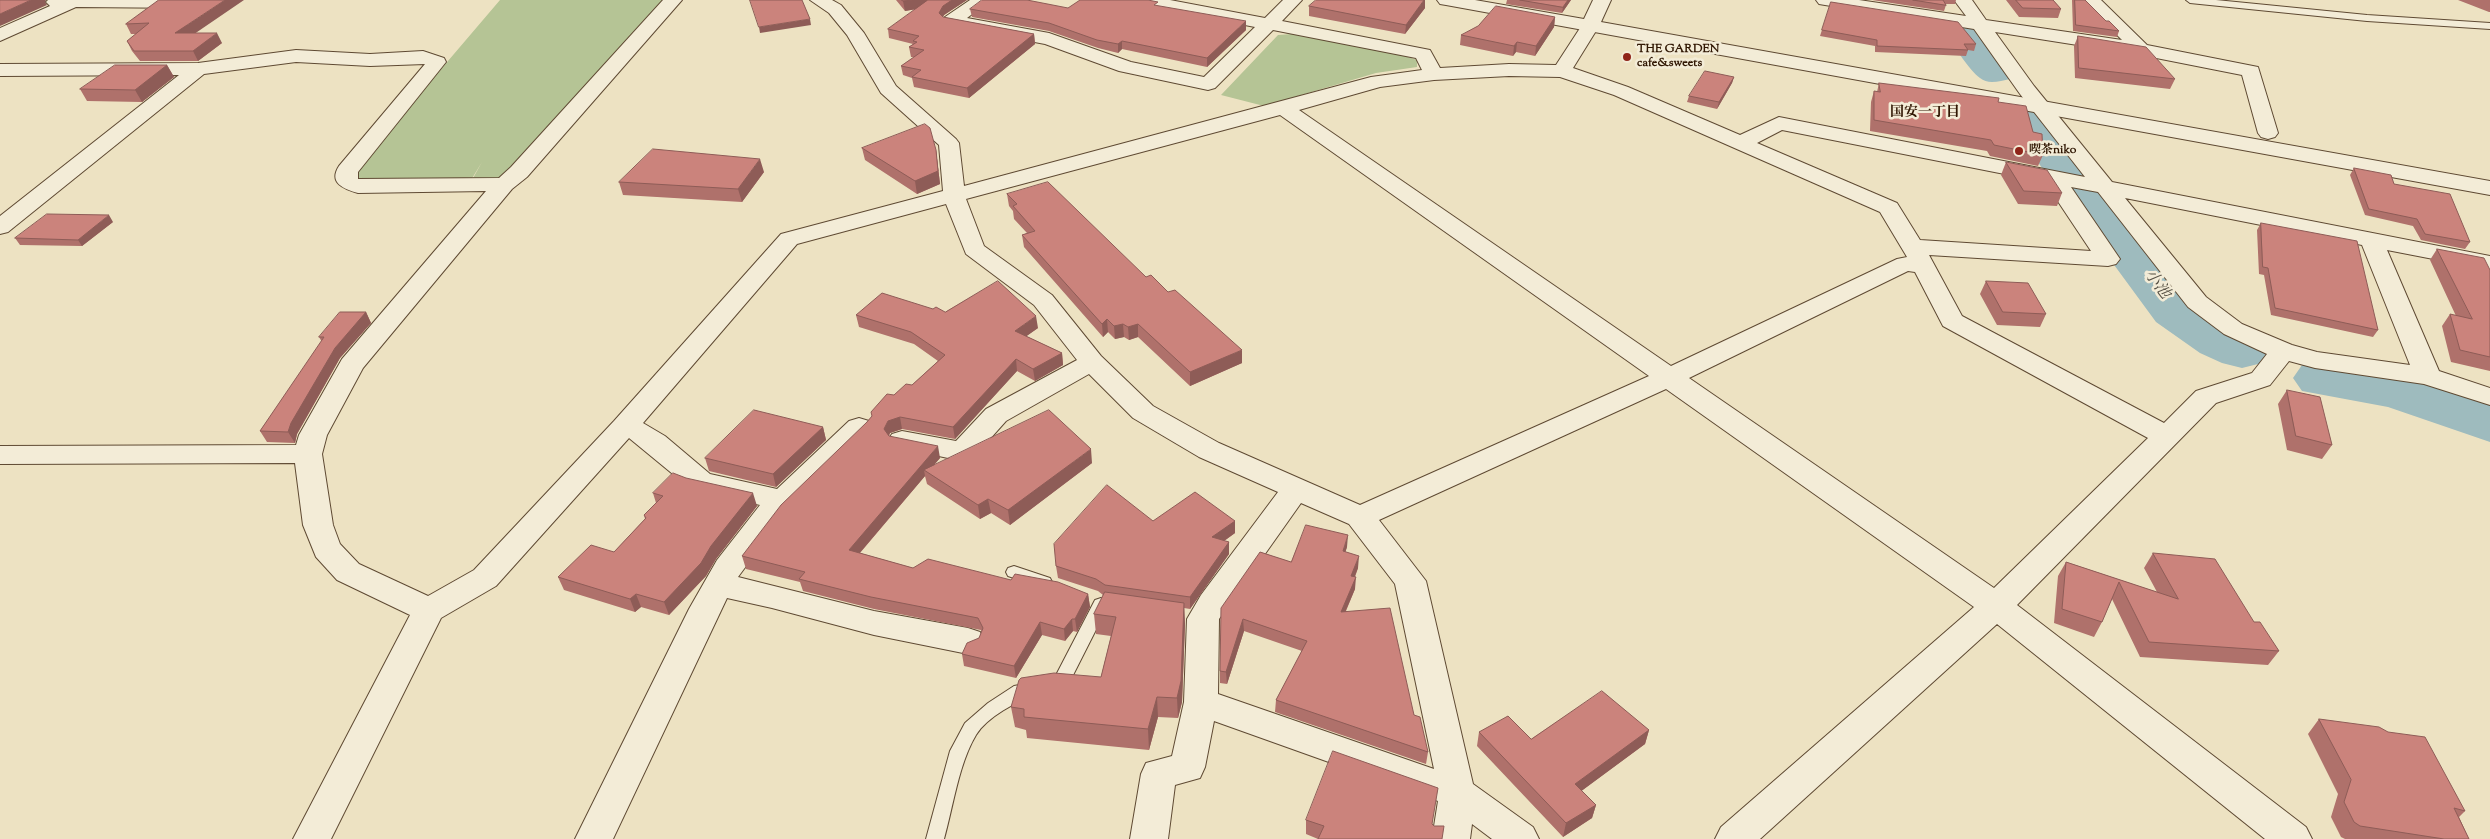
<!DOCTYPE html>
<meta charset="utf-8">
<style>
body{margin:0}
canvas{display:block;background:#ede2c2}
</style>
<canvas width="2490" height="839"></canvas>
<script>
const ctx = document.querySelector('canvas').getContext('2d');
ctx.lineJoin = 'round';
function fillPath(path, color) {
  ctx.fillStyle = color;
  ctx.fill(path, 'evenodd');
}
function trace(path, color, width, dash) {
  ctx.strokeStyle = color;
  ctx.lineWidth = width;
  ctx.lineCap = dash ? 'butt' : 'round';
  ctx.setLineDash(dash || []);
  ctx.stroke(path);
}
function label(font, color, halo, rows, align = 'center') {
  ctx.font = font + ' "Sorts Mill Goudy","Noto Serif JP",serif';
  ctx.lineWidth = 5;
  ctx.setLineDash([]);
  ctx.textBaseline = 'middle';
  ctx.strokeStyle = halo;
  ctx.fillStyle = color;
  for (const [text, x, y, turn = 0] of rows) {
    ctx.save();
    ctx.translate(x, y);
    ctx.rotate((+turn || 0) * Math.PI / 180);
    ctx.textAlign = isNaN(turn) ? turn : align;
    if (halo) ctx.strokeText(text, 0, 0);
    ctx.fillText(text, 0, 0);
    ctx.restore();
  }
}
fillPath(new Path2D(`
 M500,0H668L501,180H472L482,162L471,180H357L355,170Z
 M1292,34L1405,56L1417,60V67L1376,73L1264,106L1221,95L1278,35Z`), '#b5c495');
fillPath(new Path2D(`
 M1964,19L1978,23L2016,70L2010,79C2000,81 1988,85 1980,78C1969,70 1952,43 1944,31L1950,23Z
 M2032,109L2048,113L2089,168L2083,178L2066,182L2049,178L2010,122L2016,113Z
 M2089,183L2106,188L2194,298L2240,329L2262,339L2270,351L2262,363L2242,368L2222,363L2200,353L2156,322L2065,198L2072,188Z
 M2322,360L2399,373L2490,402V442L2388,407L2302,391L2293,378L2302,365Z`), '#9ebbbe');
const service = new Path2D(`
 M2186,0H2216L2367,15L2490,23V29L2367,21L2190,3Z
 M1014,566L1050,578L1052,582L1050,586L1044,588L1008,576L1006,572L1008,568Z
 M1101,598L1107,600L1109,604L1065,691L1059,693L1048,691L1046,686L1048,681L1054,679L1095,600Z
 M1030,683L1036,685L1038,690L1036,695C1017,701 987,717 976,735C959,763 953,807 944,839H926L950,751L965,723L988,703L1014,686Z`);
const minor = new Path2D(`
 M48,0H201L203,3L200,7L194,8L76,7L0,41V28L50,6L46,2Z
 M663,0H682L527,177L512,189L363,368L327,435L322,454L333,525L340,544L359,564L428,596L474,570L614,421L781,234L943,191L939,145L881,93L847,35L829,13L810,0H832L841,5L864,33L896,86L956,139L959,143L964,186L1371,77L1422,70L1416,58L1273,30L1215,88L1208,90L1119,71L1045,44L945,25L942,21L945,17L970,0H991L967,18L1049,33L1131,62L1204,77L1255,27L1143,5L1137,4L1134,0H1170L1265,18L1283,0H1302L1282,21L1430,50L1440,68L1509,64L1556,65L1584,22H1596L1599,26L1573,68L1628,87L1740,135L1779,117L2085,177L2020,94L1974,29L1825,5L1819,4L1816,0H1859L1966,16L1954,0H1972L1986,20L2122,40L2082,0H2101L2147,45L2258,67L2278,133L2275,137L2268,139L2261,137L2258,133L2242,75L2141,55L1995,32L2034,86L2112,182L2490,256V270L2387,250L2439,371L2490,388V405L2424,384L2315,368L2289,361L2270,385L2216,403L2017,605L2306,827L2312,839H2265L1997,624L1760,839H1715L1721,827L1974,607L1666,389L1379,520L1426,581L1473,784L1533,827L1539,839H1492L1472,824L1470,839H1432L1438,801L1214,721L1205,767L1200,778L1175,785L1168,839H1130L1141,774L1146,763L1172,756L1184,702L1187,619L1201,595L1278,492L1199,457L1133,418L1089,374L1006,421L972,459L962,461L892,446L888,440L892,434L902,431L956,441L986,409L1077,360L1034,305L966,254L946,204L797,244L643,423L665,436L710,474L777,489L849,421L859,418L869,421L873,427L869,433L783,516L738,577L874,611L968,628L980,632L984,641L980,650L968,654L874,635L772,608L727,598L613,839H575L689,609L717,560L760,505L691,489L629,438L496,586L441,618L331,839H293L410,615L337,580L316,557L303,525L295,463L0,464V446L296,445L299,435L342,359L486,191L358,193C344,189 328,183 339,166L425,64L370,66L296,62L204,74L8,232L0,234V216L179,75L0,76V64L198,63L296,50L370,54L423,51L444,58L446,62L358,172V179L499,178L511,167ZM1509,76L1560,77L1614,95L1880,212L1907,257L1897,259L1671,366L1299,110L1380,87L1434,80ZM1280,115L1649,376L1360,505L1219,443L1153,406L1101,356L1052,295L984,246L966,199ZM1782,130L2045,182L2091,251L1920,240L1897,203L1757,143ZM2071,187L2098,192L2188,307L2224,334L2267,354L2252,373L2196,391L2164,423L1962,316L1929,255L2108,266L2116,264L2120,259ZM2125,198L2362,245L2410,365L2317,352L2292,345L2242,324L2206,297ZM1908,271L1915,272L1943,326L2148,438L1994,588L1689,378ZM1301,503L1349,524L1395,584L1434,769L1218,694L1219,619Z`);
const tertiary = new Path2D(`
 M1437,0H1475L1584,19L1593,0H1611L1601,22L2490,181V195L1446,5L1440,4Z`);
trace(service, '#5f4a33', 2);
trace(minor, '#5f4a33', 2);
trace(tertiary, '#5f4a33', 2);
fillPath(service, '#f3ecd7');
fillPath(minor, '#f3ecd7');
fillPath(tertiary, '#f3ecd7');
fillPath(new Path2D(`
 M159,0L195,33L222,43L198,61H140L132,51L127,41L136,34H131L126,24Z
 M896,0H967L944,15L943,17L1034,34L1035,44L969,98L914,87L912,78L903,75L901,66L914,57H911L909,47L913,44L889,38L888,29L916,9L905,11Z
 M1507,0H1571L1562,13L1506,4Z
 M1872,0H1956L1955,4H1946V5L1944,11Z
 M2006,0H2053L2061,9L2058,18L2019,17Z
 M2072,0H2085L2106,21L2119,31L2117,37L2073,31Z
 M2458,0H2490V12H2489Z
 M1831,2L1976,44L1974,51L1968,50L1966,56L1875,52V46L1820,36Z
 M1158,6L1246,30L1207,67L1122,49L1118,53L1098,48L1049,31L972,17L970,9L1068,8Z
 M1309,6L1425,8L1405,34L1309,16Z
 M1555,17L1554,27L1535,56L1516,52L1513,56L1460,45L1461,35Z
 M2078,36L2175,79L2170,89L2075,78L2074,46Z
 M167,65L174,77L142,102L87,101L80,89Z
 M1734,77L1732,83L1717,109L1687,102L1689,96Z
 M1879,83L1998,102L2033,132L2043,155L2038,166L1990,156L1987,151L1870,131L1871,102L1874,91L1877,92Z
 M862,148L936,150L940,184L917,194L865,160Z
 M2006,162L2062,193L2057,206L2018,204L2001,175Z
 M2354,168L2394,184L2470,242L2465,249L2421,240L2413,226L2365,215L2350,175Z
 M764,172L742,202L623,195L619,182Z
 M1007,194L1146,277L1168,292L1242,363L1190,386L1138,337L1129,340L1124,337L1115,339L1108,332L1103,337L1024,247L1022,235L1027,233L1014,219L1013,211L1009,206Z
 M113,222L82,246L20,245L15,238Z
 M2261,223L2378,330L2373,337L2271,315L2264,275L2259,274L2257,230Z
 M2437,249L2490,270V371L2451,362L2442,326L2450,314L2456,316L2430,260Z
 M1986,281L2046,314L2040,327L1997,325L1980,294Z
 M366,312L371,323L340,358L297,434L295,443L267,442L260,431L322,342L319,337Z
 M945,312L1038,328L1026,336L1062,353L1063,365L1035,381L1017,371L955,439L902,429L890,433L889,436L940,458L934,465L1092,463L1010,525L991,513L980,519L927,484L925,476L860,553L913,568L1011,580L1088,594L1090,607L1077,632L1073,631L1065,641L1042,635L1016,678L964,666L962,654L979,638L982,632L981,630L874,609L803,591L800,582L746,569L742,556L867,422L894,395L912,385L938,361L914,344L859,327L856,315Z
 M2287,390L2332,445L2322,459L2287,450L2278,404Z
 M823,427L826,440L776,487L709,471L705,458Z
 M653,493L757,506L716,559L706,576L669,615L641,607L635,612L564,590L558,577L614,552L645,519L644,515L656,503Z
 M1153,521H1235V533L1224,541L1229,542V554L1190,609L1184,608L1185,624L1182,702L1178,718L1158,717L1149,750L1027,738L1026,730L1015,727L1011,707L1101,677L1111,636L1096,634L1094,614L1103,595L1098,591L1058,578L1056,566Z
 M1347,547L1345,552L1358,568L1355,577V589L1346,611L1414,715L1428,752L1426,764L1275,712L1276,700L1302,651L1244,631L1227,684L1220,683V671L1260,552L1291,562Z
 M2153,553L2254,622L2279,651L2268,665L2140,657L2112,599L2102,622L2094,637L2054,623L2058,576L2066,562L2157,592L2144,568Z
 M2319,719L2465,811L2459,817L2469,839H2345L2341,837L2331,817L2338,794L2308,734Z
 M1649,730L1645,744L1581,791L1596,805L1592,818L1563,837L1477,746L1479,732L1531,739Z
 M1438,788L1318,839L1306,834V820Z`), '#af716b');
fillPath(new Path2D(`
 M31,0H46L45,2L47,5L0,26V14Z
 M225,0H244L181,43L175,33Z
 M913,0H933L934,6L905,11L903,1Z
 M952,0H967L944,15L940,22L939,13L943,6Z
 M1424,0H1425V8L1405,34L1406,25Z
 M1568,0H1571L1562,13L1563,7Z
 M1555,17L1554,27L1535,56L1536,46Z
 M810,19L811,25L760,33L759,27Z
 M1246,21V30L1207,67V58Z
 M217,33L222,43L198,61L193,51Z
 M1034,34L1035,44L969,98L967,88Z
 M1122,41V49L1118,53V44Z
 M1517,42L1516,52L1513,56L1514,46Z
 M167,65L174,77L142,102L135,90Z
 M1734,77L1732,83L1717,109L1719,102Z
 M936,150L940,184L917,194L915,181Z
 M760,159L764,172L742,202L738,189Z
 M109,215L113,222L82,246L78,240Z
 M366,312L371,323L340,358L297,434L295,443L288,432L291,423L335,348Z
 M1036,316L1038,328L1017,343L1015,331Z
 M1107,319L1108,332L1103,337L1102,324Z
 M1123,324L1124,337L1115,339L1114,326Z
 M1138,324V337L1129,340L1128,327Z
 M1242,350V363L1190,386V372Z
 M1062,353L1063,365L1035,381L1033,369Z
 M1016,359L1017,371L955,439L953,427Z
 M900,417L902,429L890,433L886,441L884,429L888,421Z
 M823,427L826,440L776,487L773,474Z
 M938,446L940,458L928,472L924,470L925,476L852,562L849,550Z
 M1091,449L1092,463L1010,525L1008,510Z
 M753,493L757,506L716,559L706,576L669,615L664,602Z
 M988,499L991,513L980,519L978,505Z
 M1235,521V533L1213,549L1212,537Z
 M1348,535L1347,547L1342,563L1343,551Z
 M1229,542V554L1190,609V597Z
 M1359,556L1358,568L1350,588L1351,576Z
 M1356,577L1355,589L1340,624L1341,612Z
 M636,594L641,607L635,612L630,599Z
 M1088,594L1090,607L1077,632L1075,619Z
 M1184,603L1185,624L1182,702L1178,718L1177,698Z
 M1072,619L1073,631L1065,641L1064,629Z
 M1243,619L1244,631L1227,684L1226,672Z
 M1040,622L1042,635L1016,678L1014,666Z
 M1157,697L1158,717L1149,750L1148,729Z
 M1649,730L1645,744L1572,798L1575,784Z
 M1596,805L1592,818L1563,837L1566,823Z`), '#8e5c57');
const building = new Path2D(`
 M0,0H31L0,14Z
 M159,0H225L175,33H217L193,51H134L127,41L149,23L126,24Z
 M750,0H802L810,19L759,27Z
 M902,0H913L903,1Z
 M928,0H952L943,6L939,13L943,17L1034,34L967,88L912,77L921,70L901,66L924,50L909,47L917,42L913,41L919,36L888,29Z
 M982,0H1027L1068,8L1080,0H1148L1158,2L1154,5L1246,21L1207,58L1122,41L1118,44L1097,40L1049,23L970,9Z
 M1316,0H1424L1406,25L1309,6Z
 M1520,0H1568L1563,7Z
 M1913,0H1943L1946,5Z
 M2016,0H2053L2061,9L2023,8Z
 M2075,0H2085L2106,21H2109L2119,31L2076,25Z
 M1831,2L1958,22L1976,44H1964L1968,50L1877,46V40L1822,30Z
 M1496,6L1555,17L1536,46L1517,42L1514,46L1461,35L1478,26Z
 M2078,36L2146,47L2175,79L2079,68Z
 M115,65H167L135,90L80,89Z
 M1705,71L1734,77L1719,102L1689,96Z
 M1879,83L1999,98L1998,102L2026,106L2033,132L2042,134L2043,155L1994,145L1991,140L1874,120V91L1880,92Z
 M925,124L930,128L936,150L938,171L915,181L862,148Z
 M653,149L760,159L738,189L619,182Z
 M2006,162L2047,170L2062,193L2024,191Z
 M2354,168L2391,175L2394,184L2450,194L2470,242L2425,234L2417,219L2369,209Z
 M1048,182L1146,277L1151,275L1168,292L1175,290L1242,350L1190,372L1138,324L1128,327L1123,324L1114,326L1107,319L1102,324L1022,235L1035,231L1013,206L1017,204L1007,194Z
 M47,214L109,215L78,240L15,238Z
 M2261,223L2357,241L2378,330L2275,308L2268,268L2263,267Z
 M2437,249L2484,258L2490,270V357L2460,350L2450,314L2472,319Z
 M998,281L1036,316L1015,331L1062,353L1033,369L1016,359L953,427L900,417L888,421L884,429L889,436L938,446L849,550L913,568L928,559L1011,580L1015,574L1058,582L1088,594L1075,619H1072L1064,629L1040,622L1014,666L962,654L967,643L979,638L983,628L978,618L871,597L799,579L805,572L742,556L781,505L867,422L872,416L871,412L887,394L894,395L906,384L912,385L945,355L911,332L856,315L882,293L933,309L936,307L945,312Z
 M1986,281L2028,283L2046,314L2003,312Z
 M340,312H366L335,348L291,423L288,432L260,431L324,337H319Z
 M2287,390L2320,397L2332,445L2296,436Z
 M754,410L823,427L773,474L705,458Z
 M1049,410L1091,449L1008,510L988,499L978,505L924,470Z
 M673,473L686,478L753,493L711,546L701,563L664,602L636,594L630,599L558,577L591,545L614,552L646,518L644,515L663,496L653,493Z
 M1107,485L1153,521L1195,492L1235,521L1212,537L1229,542L1190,597L1105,585L1096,579L1056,566L1054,544Z
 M1306,525L1348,535L1343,551L1359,556L1351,576L1356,577L1341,612L1390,608L1414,715L1420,717L1428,752L1276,700L1307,641L1243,619L1226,672L1220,671L1221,608L1260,552L1291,562Z
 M2153,553L2215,559L2254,622H2260L2279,651L2149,642L2119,582L2102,622L2062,609L2066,562L2178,599Z
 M1105,592L1184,603L1181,681L1177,698L1157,697L1148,729L1024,717V709L1011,707L1019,680L1021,678L1054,673L1101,677L1116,617L1094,614Z
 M1602,691L1649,730L1575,784L1596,805L1566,823L1479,732L1508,716L1531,739Z
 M2319,719L2379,727L2388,732L2425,737L2465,811L2454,808L2469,839H2444L2360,826L2354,822L2344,802L2351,780Z
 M1333,751L1438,788L1432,824L1434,826H1444L1442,839H1318L1324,826L1306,820Z`);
fillPath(building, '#cb837c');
trace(building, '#8e5c57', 1);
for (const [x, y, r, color] of [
 [1627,57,5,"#8f2418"],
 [2019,151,5,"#8f2418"]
]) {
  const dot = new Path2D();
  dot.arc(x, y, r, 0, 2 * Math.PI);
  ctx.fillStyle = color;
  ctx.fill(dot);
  trace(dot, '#f3ecd7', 2);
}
label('bold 12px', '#301703', '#f3ecd7', [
 ["THE GARDEN",1637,50],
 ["cafe&sweets",1637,64],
 ["喫茶niko",2029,151]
], 'left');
label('bold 14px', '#301703', '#f3ecd7', [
 ["国安一丁目",1925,114]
]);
label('italic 16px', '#565044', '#f3ecd7', [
 ["小池",2156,285,53]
]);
</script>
